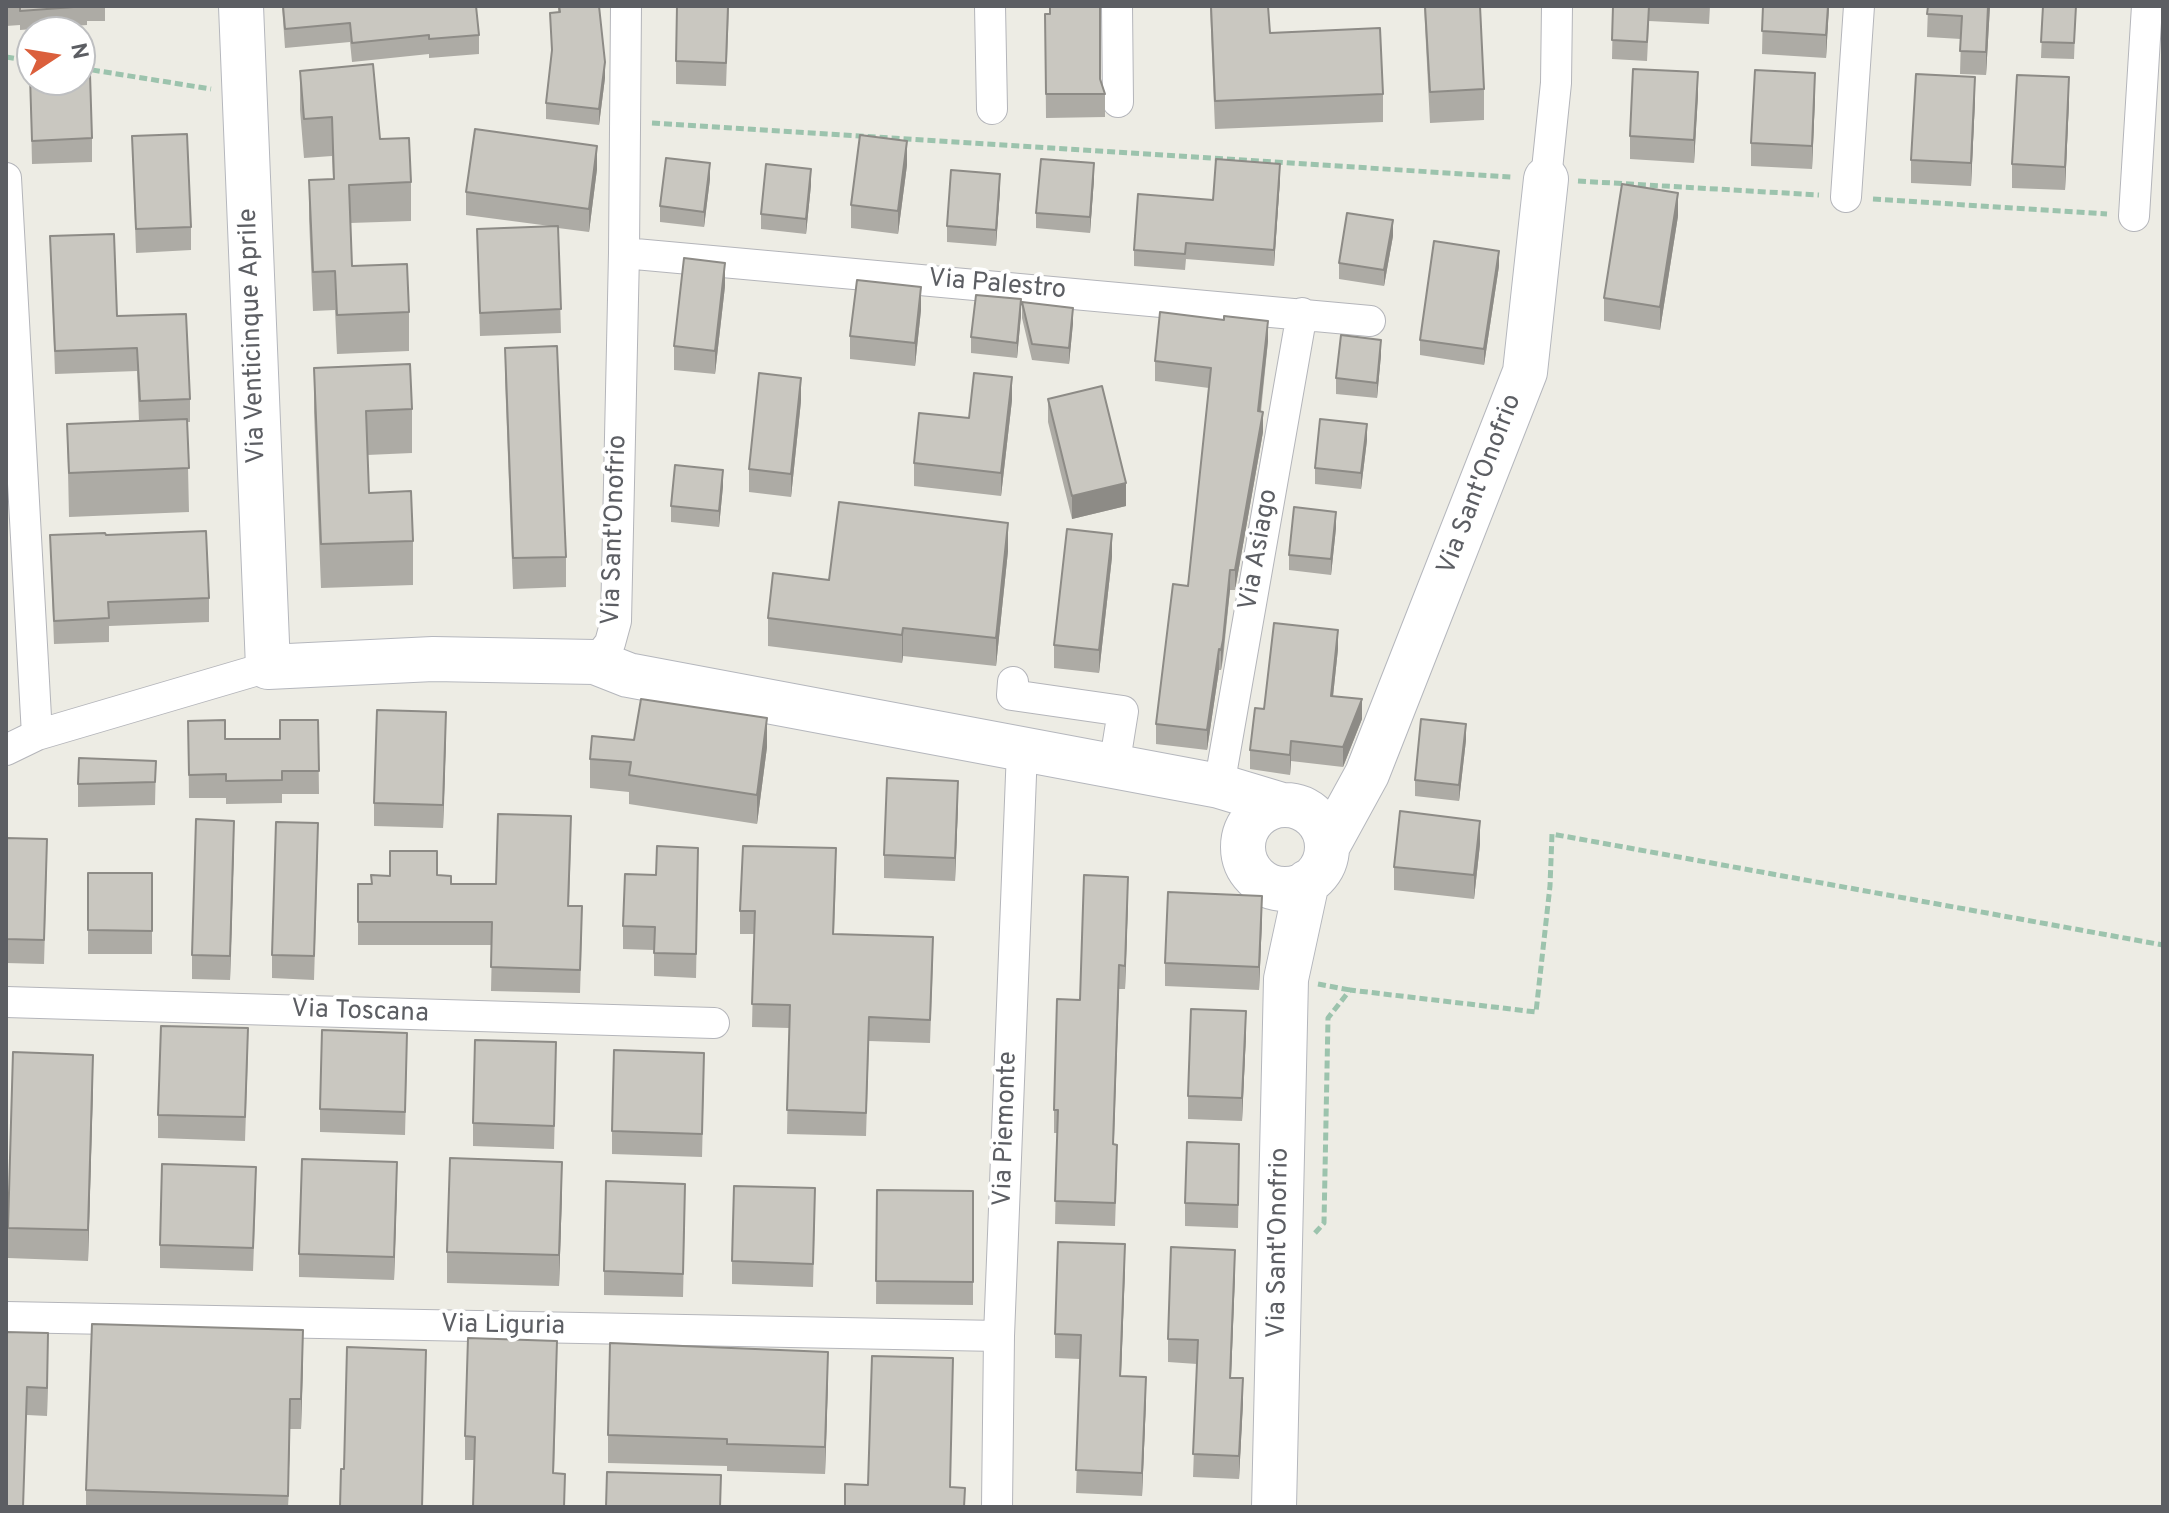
<!DOCTYPE html>
<style>
body{margin:0}
#map{position:relative;width:2169px;height:1513px;overflow:hidden;background:#edece4;font-family:Overpass,sans-serif}
canvas{display:block}
.frame{position:absolute;inset:0;border:8px solid #5c5e63;pointer-events:none}
.north{position:absolute;left:16px;top:16px;width:80px;height:80px;box-sizing:border-box;background:#fff;border:2px solid #bebfc1;border-radius:50%;rotate:78deg;font-size:22px;font-weight:700;line-height:32px;text-align:center;color:#5c5e63}
.north::after{content:'';display:block;margin:auto;width:28px;height:36px;background:#db5f3c;clip-path:polygon(50% 0,100% 100%,50% 72%,0 100%)}
</style>
<div id="map">
<canvas width="2169" height="1513"></canvas>
<div class="frame"></div>
<div class="north">N</div>
</div>
<script>
const ctx = document.querySelector('canvas').getContext('2d');
ctx.lineJoin = 'round';
function trace(path, color, width, dash) {
  ctx.strokeStyle = color;
  ctx.lineWidth = width;
  ctx.lineCap = dash ? 'butt' : 'round';
  ctx.setLineDash(dash || []);
  ctx.stroke(path);
}
function fillPath(path, color) {
  ctx.fillStyle = color;
  ctx.fill(path, 'evenodd');
}
function label(font, color, halo, rows, align = 'center') {
  ctx.font = font + ' Overpass,sans-serif';
  ctx.lineWidth = 8;
  ctx.setLineDash([]);
  ctx.textBaseline = 'middle';
  ctx.strokeStyle = halo;
  ctx.fillStyle = color;
  for (const [text, x, y, turn = 0] of rows) {
    ctx.save();
    ctx.translate(x, y);
    ctx.rotate((+turn || 0) * Math.PI / 180);
    ctx.textAlign = isNaN(turn) ? turn : align;
    if (halo) ctx.strokeText(text, 0, 0);
    ctx.fillText(text, 0, 0);
    ctx.restore();
  }
}
const street = new Path2D(`
 M990,6L992,109
 M1117,6L1118,102
 M6,178L37,735
 M1546,179L1556,83L1557,6
 M1846,197L1859,6
 M2134,216L2147,6
 M624,253L1370,321
 M595,662L610,643L616,621L624,253L626,6
 M1013,682L1012,695L1123,711L1114,767
 M6,750L37,735L268,667
 M1219,786L1302,313
 M6,1002L714,1023
 M6,1317L999,1336
 M997,1507L999,1336L1022,750`);
const secondary = new Path2D(`
 M241,6L268,667L433,659L595,662L628,675L1219,786L1282,805
 M1243 847a42 42 0 1 1 84 0a42 42 0 1 1-84 0Z
 M1327,847L1367,774L1525,372L1546,179
 M1274,1507L1286,979L1307,882`);
trace(street, '#b4b5ba', 32);
trace(secondary, '#b5b7bd', 46);
trace(new Path2D(`
 M6,57L32,61
 M80,68L211,89
 M652,123L1512,177
 M1578,181L1819,195
 M1873,199L2107,214
 M1318,984L1350,990
 M1315,1233L1324,1223L1328,1018L1350,990L1536,1012L1550,886L1552,834L2163,945`), '#9cc3ad', 5, [8, 4]);
trace(street, '#fff', 30);
trace(secondary, '#fff', 44);
fillPath(new Path2D(`
 M6,6H105V21H87V25L20,30V25L6,26Z
 M282,6H476L479,35V54L429,58V54L352,62L350,42L285,48Z
 M558,6H599L605,78L599,125L546,119V103L552,57L550,13L558,12Z
 M729,6L726,86L676,84V61Z
 M1049,6H1100V79L1105,94V117L1046,118L1045,14H1049Z
 M1210,6H1268L1270,33L1383,94V122L1215,129Z
 M1424,6H1480L1484,89V120L1430,123Z
 M1613,6H1710L1709,24L1649,21L1647,61L1612,59Z
 M1763,6H1829L1826,58L1762,54Z
 M1928,6H1990L1986,75L1960,74L1961,39L1927,37Z
 M2043,6H2076L2074,59L2041,58Z
 M300,71L380,139L411,182V221L350,223L352,266L409,312V351L337,354L335,310L313,311L309,219V180L333,179L332,156L304,158L300,110Z
 M30,76L92,138V162L32,164Z
 M1698,95L1694,163L1630,159V136Z
 M1815,96L1812,169L1751,166V143Z
 M1975,100L1971,186L1911,183V160Z
 M2069,101L2065,190L2012,188V164Z
 M132,136L191,227V250L136,253Z
 M907,165L898,234L851,228V205Z
 M597,169L589,232L558,228L561,333L480,336L477,229L550,226L466,215V192Z
 M710,179L704,227L660,222V206Z
 M1094,179L1090,233L1036,228V213Z
 M1280,180L1274,266L1186,259L1185,270L1134,266V250L1213,200Z
 M811,185L806,234L761,229V214Z
 M1000,190L996,246L947,242V226Z
 M1678,216L1660,330L1604,321V298Z
 M50,236L117,316L190,399V422H187L189,512L69,517L67,424L139,421L137,371L55,374Z
 M1393,236L1384,286L1339,279V263Z
 M1499,266L1484,365L1420,355V340Z
 M725,286L715,374L674,370V346Z
 M1022,302L1073,323L1069,364L1032,360L1022,318Z
 M921,310L915,366L850,359V336Z
 M1021,315L1017,358L971,353V337Z
 M1268,341L1261,411L1263,432L1235,590H1230L1223,660L1221,670H1219L1207,750L1156,744V724L1188,586L1209,388L1155,381V361Z
 M505,348L566,557V587L513,589L505,378Z
 M1381,355L1377,398L1336,394V378Z
 M314,368L412,409V453L367,455L369,493L413,541V585L321,588L314,412Z
 M1048,399L1126,506L1072,519L1048,422Z
 M1012,400L1001,496L914,486V463L969,418Z
 M801,401L791,497L749,492V469Z
 M1367,440L1361,489L1315,484V468Z
 M723,486L719,527L671,522V506Z
 M1336,528L1331,575L1289,570V555Z
 M50,535H106L209,598V622L109,626V642L54,644Z
 M1008,551L996,666L903,656L902,663L768,646V618L829,580Z
 M1112,557L1099,673L1054,668V645Z
 M1338,649L1333,696L1362,719L1343,767L1291,761L1290,775L1250,769V750L1264,709Z
 M318,720L319,794H282V803L226,804V798H189L188,721L225,739H280Z
 M446,735L443,828L374,826V803Z
 M634,740L767,747L757,824L629,804V792L590,788V759Z
 M1466,740L1459,801L1415,796V780Z
 M156,761L155,805L78,807V784Z
 M958,804L955,881L884,878V855Z
 M6,838L47,862L44,964L6,963Z
 M571,839L569,906L582,929L580,993L491,991L492,945H358V884H372L437,875L451,884H496Z
 M234,844L230,980L192,979V955Z
 M1480,844L1474,899L1394,890V867Z
 M318,846L314,980L272,978V955Z
 M698,871L696,978L654,976V950L623,949V926L656,875Z
 M836,872L834,934L933,960L930,1043L869,1041L866,1136L787,1134L789,1028L752,1027L754,934H740V911Z
 M88,873H152V954H88Z
 M1128,900L1125,989H1119L1113,1144L1117,1168L1115,1226L1055,1224L1057,1133H1054V1110L1080,1000Z
 M1262,919L1259,990L1165,986V963Z
 M1246,1034L1242,1121L1188,1119V1096Z
 M248,1052L245,1141L158,1138V1115Z
 M407,1056L405,1135L320,1132V1109Z
 M556,1065L554,1149L473,1146V1123Z
 M704,1076L702,1157L612,1154V1131Z
 M93,1086L88,1261L8,1258V1228Z
 M1239,1167L1238,1228L1185,1226V1203Z
 M397,1185L394,1280L299,1277V1254Z
 M256,1190L253,1271L160,1268V1245Z
 M877,1190L973,1191V1305L876,1304Z
 M562,1192L559,1286L447,1283V1252Z
 M685,1207L683,1297L604,1295V1271Z
 M815,1211L813,1287L732,1284V1261Z
 M1125,1267L1121,1376L1146,1400L1142,1496L1076,1493L1080,1359L1055,1358V1334Z
 M1235,1273L1231,1378L1243,1402L1239,1479L1193,1477L1197,1364L1168,1362V1339Z
 M6,1332L48,1361L47,1416L27,1415Z
 M303,1361L301,1429H290L288,1507H86V1490Z
 M557,1364L554,1473L475,1460H465V1436Z
 M828,1379L825,1474L727,1471V1466L608,1463V1435Z`), '#adaba5');
fillPath(new Path2D(`
 M1828,6H1829L1826,58V35Z
 M1988,6H1990L1986,75V52Z
 M605,62V78L599,125V109Z
 M1698,72V95L1694,163V140Z
 M1815,73V96L1812,169V146Z
 M1975,77V100L1971,186V163Z
 M2069,77V101L2065,190V167Z
 M907,141V165L898,234V211Z
 M597,146V169L589,232V209Z
 M710,163V179L704,227V212Z
 M1094,163V179L1090,233V217Z
 M1280,164V180L1274,266V250Z
 M811,169V185L806,234V219Z
 M1000,174V190L996,246V230Z
 M1678,193V216L1660,330V307Z
 M1393,220V236L1384,286V270Z
 M1499,251V266L1484,365V349Z
 M725,263V286L715,374V351Z
 M921,287V310L915,366V343Z
 M1021,299V315L1017,358V343Z
 M1073,308V323L1069,364V348Z
 M1268,321V341L1258,431V411Z
 M1381,340V355L1377,398V383Z
 M1012,377V400L1001,496V473Z
 M801,378V401L791,497V474Z
 M1263,412V432L1235,590V570Z
 M1367,424V440L1361,489V473Z
 M723,470V486L719,527V511Z
 M1126,483V506L1072,519V496Z
 M1336,512V528L1331,575V559Z
 M1008,523V551L996,666V638Z
 M1112,534V557L1099,673V650Z
 M1230,570V590L1221,670V650Z
 M903,628V656L902,663V635Z
 M1338,630V649L1331,715V696Z
 M1219,649V670L1207,750V730Z
 M1362,699V719L1343,767V747Z
 M446,712V735L443,828V805Z
 M767,718V747L757,824V795Z
 M1466,724V740L1459,801V785Z
 M1291,741V761L1290,775V755Z
 M958,781V804L955,881V858Z
 M234,821V844L230,980V956Z
 M1480,821V844L1474,899V875Z
 M1128,877V900L1125,989V966Z
 M1262,896V919L1259,990V967Z
 M1119,965V989L1113,1168V1144Z
 M1246,1011V1034L1242,1121V1098Z
 M93,1055V1086L88,1261V1230Z
 M397,1162V1185L394,1280V1257Z
 M562,1162V1192L559,1286V1255Z
 M1125,1244V1267L1120,1399V1376Z
 M1235,1250V1273L1230,1401V1378Z
 M303,1330V1361L301,1429V1399Z
 M48,1333V1361L47,1416V1388Z
 M828,1352V1379L825,1474V1447Z
 M1146,1377V1400L1142,1496V1473Z
 M1243,1378V1402L1239,1479V1456Z
 M290,1399V1429L288,1507V1496Z`), '#8d8b86');
const building = new Path2D(`
 M6,6H87L20,11V6L6,7Z
 M283,6H476L479,35L429,39V35L352,43L350,23L285,29Z
 M559,6H599L605,62L599,109L546,103L552,50L550,13L560,12Z
 M677,6H728L726,63L676,61Z
 M1050,6H1100V79L1105,94H1046L1045,14H1050Z
 M1211,6H1268L1270,33L1380,28L1383,94L1215,101Z
 M1425,6H1480L1484,89L1430,92Z
 M1613,6H1649L1647,42L1612,40Z
 M1763,6H1828L1826,35L1762,31Z
 M1928,6H1988L1986,52L1960,51L1962,16L1927,14Z
 M2043,6H2076L2074,43L2041,42Z
 M373,64L380,139L409,138L411,182L349,185L352,266L407,264L409,312L337,315L335,271L313,272L309,180L334,179L332,117L304,119L300,71Z
 M1633,69L1698,72L1694,140L1630,136Z
 M1755,70L1815,73L1812,146L1751,143Z
 M80,74H90L92,138L32,141L30,76H32V80H80Z
 M1916,74L1975,77L1971,163L1911,160Z
 M2017,75L2069,77L2065,167L2012,164Z
 M475,129L597,146L589,209L466,192Z
 M187,134L191,227L136,229L132,136Z
 M860,135L907,141L898,211L851,205Z
 M666,158L710,163L704,212L660,206Z
 M1041,159L1094,163L1090,217L1036,213Z
 M1216,159L1280,164L1274,250L1186,243L1185,254L1134,250L1138,194L1213,200Z
 M766,164L811,169L806,219L761,214Z
 M951,170L1000,174L996,230L947,226Z
 M1622,184L1678,193L1660,307L1604,298Z
 M1347,213L1393,220L1384,270L1339,263Z
 M558,226L561,309L480,313L477,229Z
 M114,234L117,316L186,314L190,399L140,401L137,348L55,351L50,236Z
 M1434,241L1499,251L1484,349L1420,340Z
 M684,258L725,263L715,351L674,346Z
 M857,280L921,287L915,343L850,336Z
 M976,295L1021,299L1017,343L971,337Z
 M1022,302L1073,308L1069,348L1032,344Z
 M1160,312L1224,320V316L1268,321L1258,411L1263,412L1235,570H1230L1223,640L1221,650L1219,649L1207,730L1156,724L1173,584L1188,586L1211,368L1155,361Z
 M1341,335L1381,340L1377,383L1336,378Z
 M557,346L566,557L513,558L505,348Z
 M410,364L412,409L366,411L369,493L411,491L413,541L321,544L314,368Z
 M759,373L801,378L791,474L749,469Z
 M974,373L1012,377L1001,473L914,463L919,413L969,418Z
 M1102,386L1126,483L1072,496L1048,399Z
 M187,419L189,468L69,473L67,424Z
 M1320,419L1367,424L1361,473L1315,468Z
 M675,465L723,470L719,511L671,506Z
 M839,502L1008,523L996,638L903,628L902,635L768,618L773,573L829,580Z
 M1294,507L1336,512L1331,559L1289,555Z
 M1067,529L1112,534L1099,650L1054,645Z
 M206,531L209,598L108,602L109,618L54,621L50,535L105,533L106,535Z
 M1274,623L1338,630L1331,696L1362,699L1343,747L1291,741L1290,755L1250,750L1255,708L1264,709Z
 M641,699L767,718L757,795L629,775L631,762L590,759L592,736L634,740Z
 M377,710L446,712L443,805L374,803Z
 M1421,719L1466,724L1459,785L1415,780Z
 M225,720V739H280V720H318L319,771H282V780L226,781V774L189,775L188,721Z
 M79,758L156,761L155,782L78,784Z
 M887,778L958,781L955,858L884,855Z
 M1400,811L1480,821L1474,875L1394,867Z
 M498,814L571,816L568,906H582L580,970L491,967L492,922H358V884H372L371,875L390,876V851H437V875L451,876V884H496Z
 M196,819L234,821L230,956L192,955Z
 M276,822L318,823L314,956L272,955Z
 M6,838L47,839L44,940L6,939Z
 M657,846L698,848L696,954L654,953L655,927L623,926L625,874L656,875Z
 M743,846L836,848L833,934L933,937L930,1020L869,1017L866,1113L787,1110L790,1005L752,1004L755,911H740Z
 M88,873H152V931L88,930Z
 M1084,875L1128,877L1125,966L1119,965L1113,1144L1117,1145L1115,1203L1055,1201L1058,1110H1054L1057,999L1080,1000Z
 M1168,892L1262,896L1259,967L1165,963Z
 M1191,1009L1246,1011L1242,1098L1188,1096Z
 M161,1026L248,1028L245,1117L158,1115Z
 M322,1030L407,1033L405,1112L320,1109Z
 M475,1040L556,1042L554,1126L473,1123Z
 M614,1050L704,1053L702,1134L612,1131Z
 M13,1052L93,1055L88,1230L8,1228Z
 M1187,1142L1239,1144L1238,1205L1185,1203Z
 M450,1158L562,1162L559,1255L447,1252Z
 M302,1159L397,1162L394,1257L299,1254Z
 M162,1164L256,1167L253,1248L160,1245Z
 M606,1181L685,1184L683,1274L604,1271Z
 M734,1186L815,1188L813,1264L732,1261Z
 M877,1190L973,1191V1282L876,1281Z
 M1058,1242L1125,1244L1120,1376L1146,1377L1142,1473L1076,1470L1081,1335L1055,1334Z
 M1171,1247L1235,1250L1230,1378H1243L1239,1456L1193,1454L1198,1340L1168,1339Z
 M92,1324L303,1330L301,1399H290L288,1496L86,1490Z
 M6,1332L48,1333L47,1388L27,1387L23,1507H6Z
 M468,1338L557,1341L553,1473L565,1474L564,1507H473L475,1437L465,1436Z
 M610,1343L828,1352L825,1447L727,1444V1439L608,1435Z
 M347,1347L426,1350L422,1507H340L341,1469H344Z
 M872,1356L953,1358L950,1487L965,1488L964,1507H845V1484L868,1485Z
 M607,1472L721,1475L720,1507H606Z`);
fillPath(building, '#c9c7c0');
trace(building, '#8d8b86', 2);
label('26px', '#5c5e63', '#fff', [
 ["Via Palestro",997,286,5],
 ["Via Venticinque Aprile",254,336,-92],
 ["Via Sant'Onofrio",1481,485,-69],
 ["Via Sant'Onofrio",616,530,-88],
 ["Via Asiago",1260,550,-80],
 ["Via Toscana",360,1013,2],
 ["Via Piemonte",1007,1129,-88],
 ["Via Sant'Onofrio",1280,1243,-89],
 ["Via Liguria",503,1327,1]
]);
</script>
